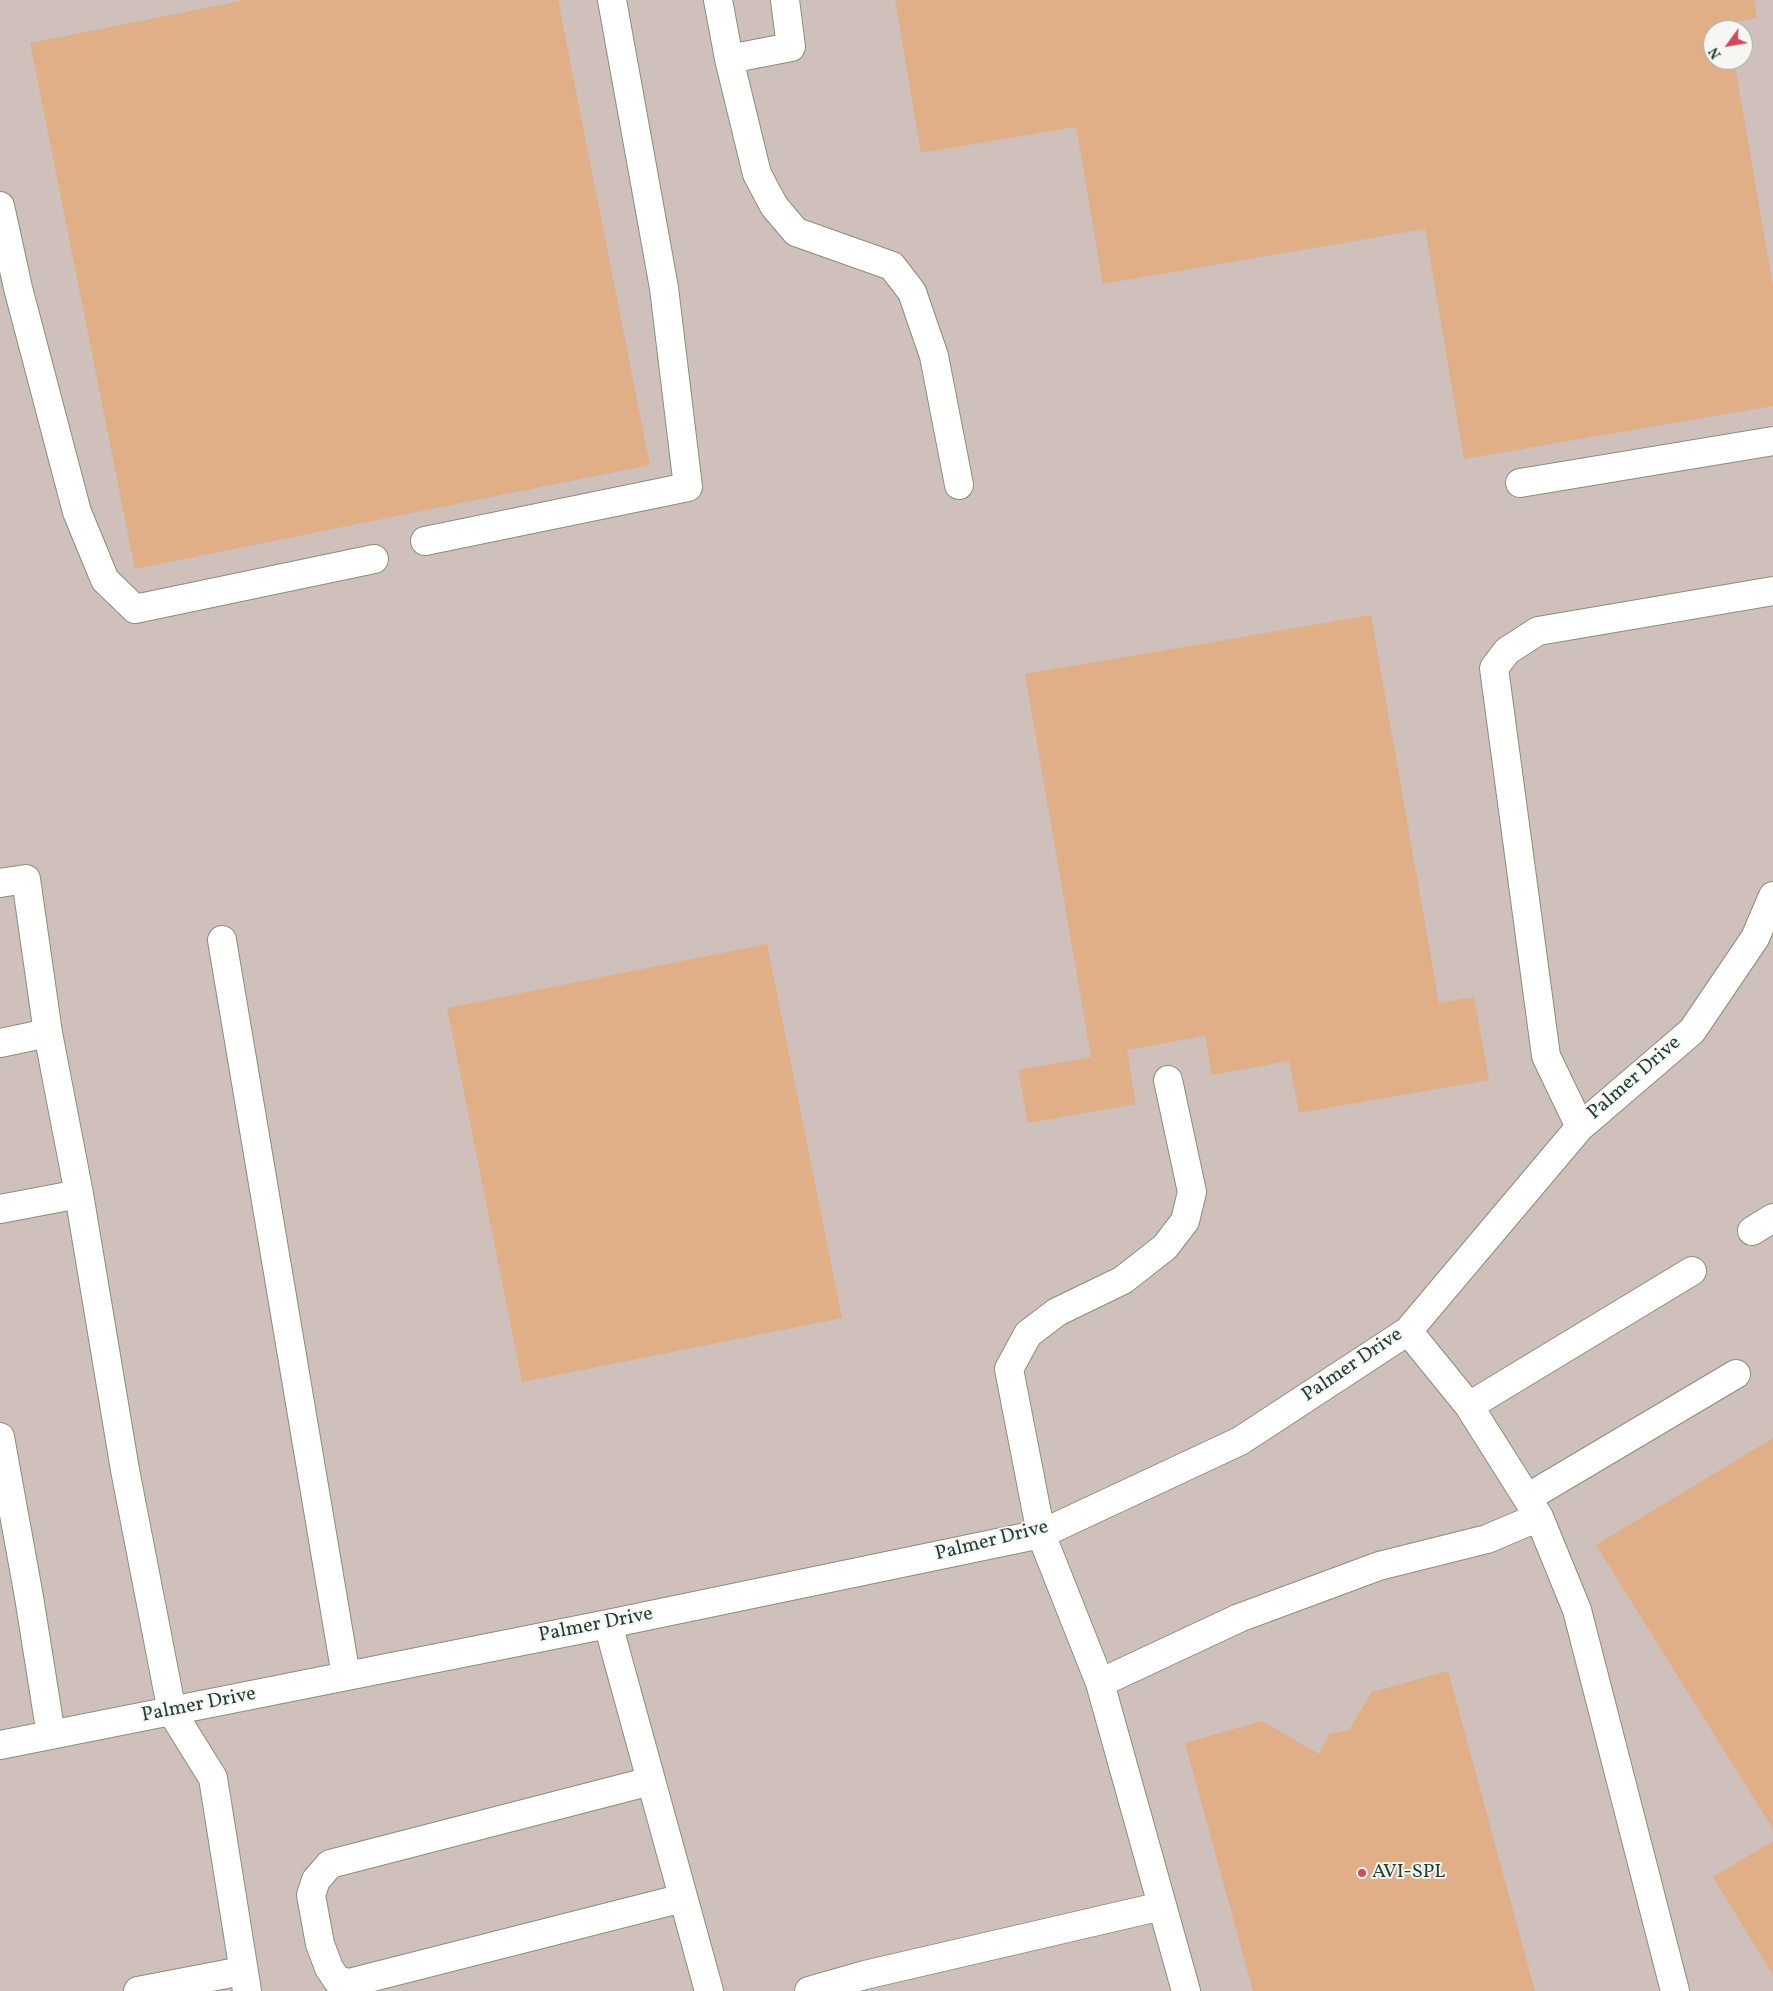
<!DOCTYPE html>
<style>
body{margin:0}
#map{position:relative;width:1773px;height:1991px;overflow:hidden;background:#f0e1c4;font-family:Vollkorn,serif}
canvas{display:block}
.north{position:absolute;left:1703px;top:20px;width:50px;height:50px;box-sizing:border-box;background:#f6f6f2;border:1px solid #a0aca6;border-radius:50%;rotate:238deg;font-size:14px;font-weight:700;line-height:20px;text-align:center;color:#1f3d34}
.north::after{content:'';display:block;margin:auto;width:18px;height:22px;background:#d1495b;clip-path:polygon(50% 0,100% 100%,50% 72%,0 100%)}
</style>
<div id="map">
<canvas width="1773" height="1991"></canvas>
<div class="north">N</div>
</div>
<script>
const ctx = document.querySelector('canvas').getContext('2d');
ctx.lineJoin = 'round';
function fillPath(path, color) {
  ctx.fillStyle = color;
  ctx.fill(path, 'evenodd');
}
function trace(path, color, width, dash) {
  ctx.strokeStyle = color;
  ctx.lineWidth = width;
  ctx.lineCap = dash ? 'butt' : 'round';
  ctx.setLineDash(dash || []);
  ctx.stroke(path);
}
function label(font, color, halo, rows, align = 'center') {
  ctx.font = font + ' Vollkorn,serif';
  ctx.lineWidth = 4;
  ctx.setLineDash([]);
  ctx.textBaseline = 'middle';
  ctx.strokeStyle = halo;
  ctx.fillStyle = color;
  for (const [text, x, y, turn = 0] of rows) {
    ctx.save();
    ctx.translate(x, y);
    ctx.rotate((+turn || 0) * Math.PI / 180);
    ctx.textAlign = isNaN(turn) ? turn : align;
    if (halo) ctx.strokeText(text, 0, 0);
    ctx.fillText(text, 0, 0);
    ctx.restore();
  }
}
fillPath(new Path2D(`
 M0,0H1773V1991H0ZM1713,30H1743V60H1713Z`), '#cfc0bb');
fillPath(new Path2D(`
 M245,0H558L650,465L135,569L30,43Z
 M895,0H1754L1757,18L1728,23L1729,30H1713V60H1734L1773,286V406L1464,459L1425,229L1103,284L1076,127L921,153Z
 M1371,615L1439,1003L1474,997L1489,1080L1299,1113L1289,1061L1212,1075L1205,1036L1127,1050L1136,1104L1028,1123L1018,1070L1091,1057L1025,674Z
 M767,944L842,1318L522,1382L447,1008Z
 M1773,1438V1829L1596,1545Z
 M1448,1671L1535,1991H1253L1185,1743L1262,1721L1319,1754L1329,1734L1349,1730L1372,1692Z
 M1773,1841V1975L1713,1877Z`), '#e0af88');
const minor = new Path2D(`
 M718,0L729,59L757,174L774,206L796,232L892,266L912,292L934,356L959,485
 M729,59L791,47L785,0
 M0,206L18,288L77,512L105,580L135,609L374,559
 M1520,483L1773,441
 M425,541L688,487L664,288L612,0
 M0,883L26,879L48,1033
 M222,940L346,1676
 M0,1043L48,1033L79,1194L0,1209
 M1168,1080L1192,1192L1185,1221L1165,1247L1123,1280L1057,1312L1028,1334L1009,1369L1041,1534L1100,1683L1239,1618L1379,1566L1487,1539L1539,1517L1469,1406L1408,1331
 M1580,1127L1546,1056L1494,668L1507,651L1538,631L1773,591
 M79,1194L125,1470L172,1712L213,1778L247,1991
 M1752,1231L1773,1218
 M1469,1406L1692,1271
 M0,1437L29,1597L51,1735
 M1527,1498L1736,1374
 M1539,1517L1577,1610L1675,1991
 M608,1624L709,1991
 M1100,1683L1186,1991
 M0,1745L608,1624L1041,1534L1240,1441L1408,1331L1580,1127L1692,1031L1755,938L1773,896
 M651,1781L330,1864L316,1880L311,1895L320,1944L329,1968L337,1980L349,1983L683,1898
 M138,1991L242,1971
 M809,1991L865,1975L1162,1906`);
trace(minor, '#888f7c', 30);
trace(minor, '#fff', 28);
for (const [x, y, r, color] of [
 [1362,1873,5,"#d1495b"]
]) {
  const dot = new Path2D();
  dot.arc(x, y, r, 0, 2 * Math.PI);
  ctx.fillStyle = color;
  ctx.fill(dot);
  trace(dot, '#f6f6f2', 2);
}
label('20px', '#1f3d34', '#f6f6f2', [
 ["Palmer Drive",1635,1079,-41],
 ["Palmer Drive",1353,1366,-34],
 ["Palmer Drive",992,1542,-14],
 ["Palmer Drive",596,1626,-11],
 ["Palmer Drive",199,1706,-11]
]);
label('20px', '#1f3d34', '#f6f6f2', [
 ["AVI-SPL",1372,1873]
], 'left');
</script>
